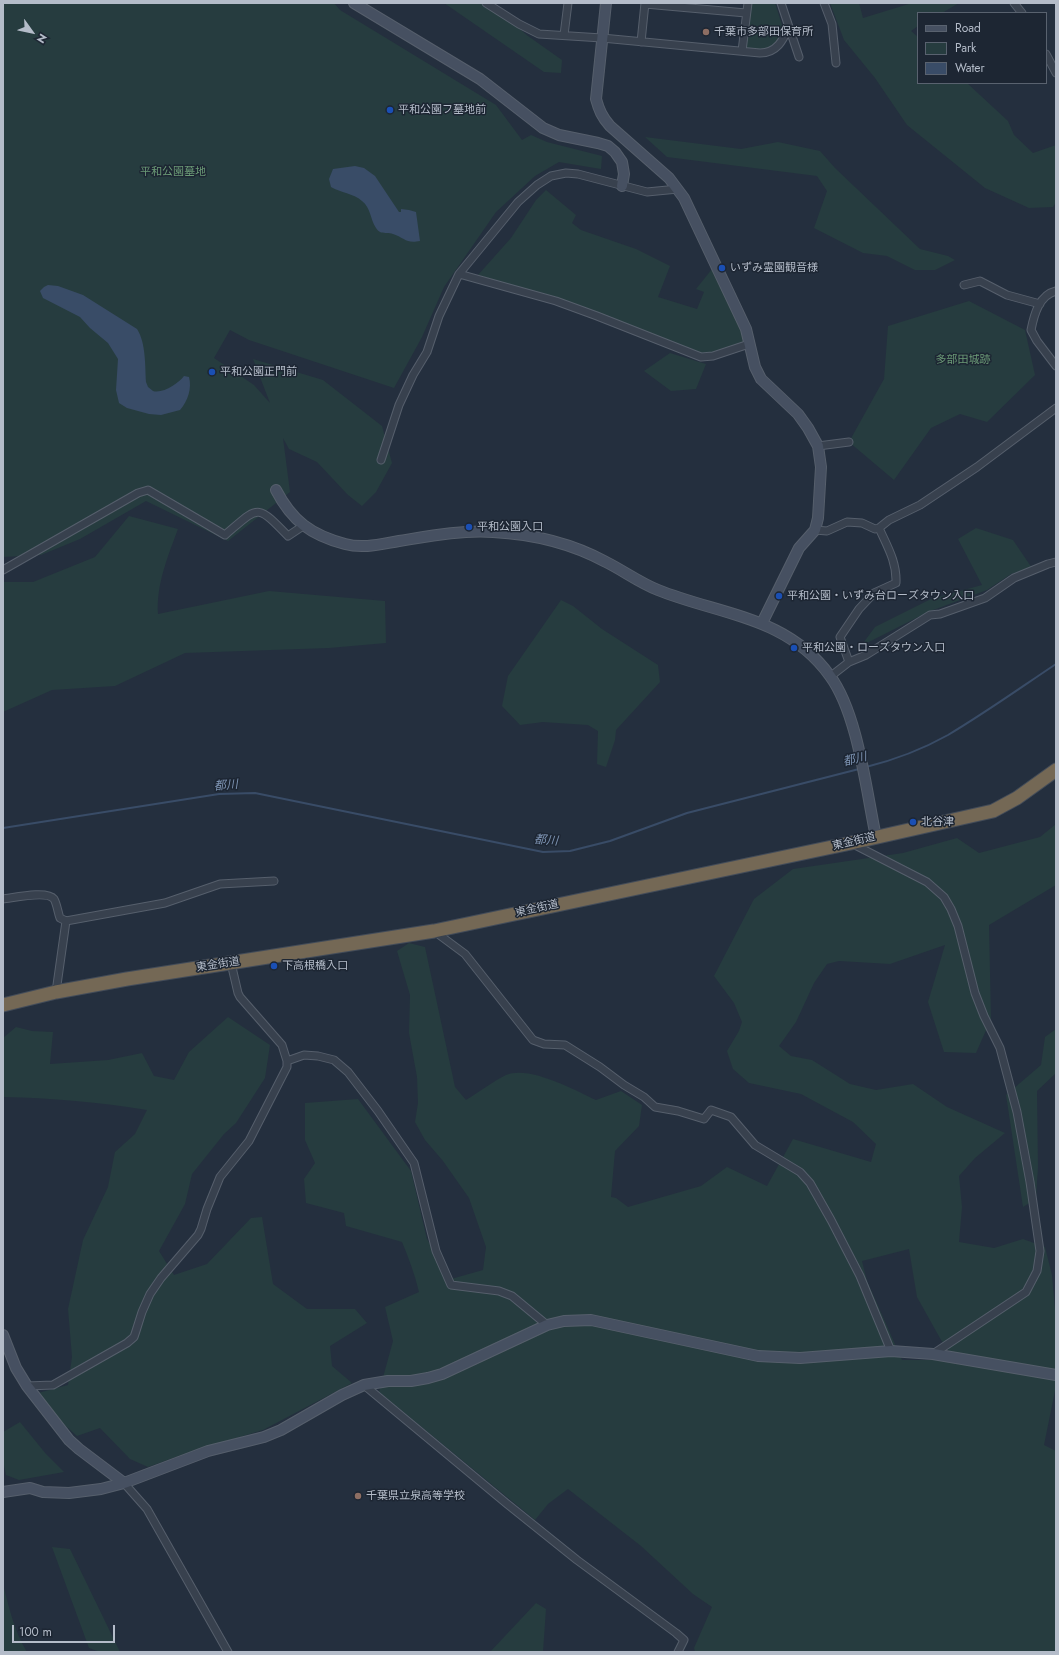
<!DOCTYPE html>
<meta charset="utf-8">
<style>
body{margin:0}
#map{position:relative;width:1059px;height:1655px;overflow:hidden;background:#242f3e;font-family:Jost,sans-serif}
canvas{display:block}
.frame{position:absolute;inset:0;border:4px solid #b4bcc9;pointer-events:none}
.legend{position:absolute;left:917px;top:12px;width:130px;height:72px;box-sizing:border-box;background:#1d2633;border:1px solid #59626f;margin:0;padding:5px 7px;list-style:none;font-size:12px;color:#b4bcc9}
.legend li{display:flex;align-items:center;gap:8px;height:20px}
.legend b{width:20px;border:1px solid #59626f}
.north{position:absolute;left:12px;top:12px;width:40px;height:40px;-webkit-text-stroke:3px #1d2633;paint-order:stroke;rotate:123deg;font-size:11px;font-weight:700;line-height:16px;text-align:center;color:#b4bcc9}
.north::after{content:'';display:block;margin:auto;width:14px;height:18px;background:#b4bcc9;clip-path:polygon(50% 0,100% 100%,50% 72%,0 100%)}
.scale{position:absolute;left:12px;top:1625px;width:103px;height:18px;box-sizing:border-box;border:2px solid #b4bcc9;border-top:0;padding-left:5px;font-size:12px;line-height:14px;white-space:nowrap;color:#b4bcc9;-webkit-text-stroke:3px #1d2633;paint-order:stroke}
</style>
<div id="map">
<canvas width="1059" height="1655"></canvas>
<div class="frame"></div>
<ul class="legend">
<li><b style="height:5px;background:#465061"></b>Road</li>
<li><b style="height:11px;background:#263c3f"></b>Park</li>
<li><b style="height:11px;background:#394c67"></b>Water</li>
</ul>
<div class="north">N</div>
<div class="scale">100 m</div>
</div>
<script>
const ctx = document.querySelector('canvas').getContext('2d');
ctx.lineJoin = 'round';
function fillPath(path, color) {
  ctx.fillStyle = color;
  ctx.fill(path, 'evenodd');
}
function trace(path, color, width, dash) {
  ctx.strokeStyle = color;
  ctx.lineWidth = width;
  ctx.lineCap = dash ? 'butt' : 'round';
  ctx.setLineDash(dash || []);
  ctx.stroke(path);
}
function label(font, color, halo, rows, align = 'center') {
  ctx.font = font + ' Jost,"Noto Sans JP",sans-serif';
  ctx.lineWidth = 3;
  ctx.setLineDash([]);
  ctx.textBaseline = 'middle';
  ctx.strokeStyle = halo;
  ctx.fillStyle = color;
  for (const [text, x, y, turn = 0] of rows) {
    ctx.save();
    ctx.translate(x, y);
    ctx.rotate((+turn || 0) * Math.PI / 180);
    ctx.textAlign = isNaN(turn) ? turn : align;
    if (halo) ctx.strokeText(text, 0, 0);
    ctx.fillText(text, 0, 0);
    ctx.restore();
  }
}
fillPath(new Path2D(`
 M3,3H334L340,10L496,105L522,140L531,135L547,142L602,156L601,169L559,162L535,176L496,212L444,287L422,337L394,388L249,340L230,330L214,358L254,385L270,403L253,359L323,380L382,426L392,463L376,492L362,506L348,495L317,462L289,449L283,438L290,492L228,541L146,501L80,539L41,555L3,557Z
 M444,3H489L528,36L562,60L561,73L544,72Z
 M750,3H775L783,28L781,38L768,49H748L746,46Z
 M830,3H859L863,18L912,3H959L942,13H918V26L911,31L918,37V83H967L1008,121L1014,135L1033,153L1056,145V202L1053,207L1029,208L985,188L907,125L875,78L844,40Z
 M645,137L741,149L778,142L820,151L835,168L920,249L948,256L955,260L935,270H915L887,256L863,253L814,228L827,191L817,176L667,157Z
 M546,190L576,215L572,223L581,230L636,249L670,266L658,297L697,309L704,292L696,289L712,269L738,319L746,342L719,352L700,354L601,314L478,275L511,238L536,200Z
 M969,301L1025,330L1035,375L987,422L960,414L931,428L894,480L849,442L884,379L888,326Z
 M670,353L706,364L696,389L671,391L644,371Z
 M129,516L178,529C168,556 156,585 158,614L269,591L385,601L386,643L329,648L185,653L115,686L52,690L3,712V582H33L95,557Z
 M976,528L1013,540L1032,568L1011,574L987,590L928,612L861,646L875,627L931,599L982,585L958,539Z
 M561,600L573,606L602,629L658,665L660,682L616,730L615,740L606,767L597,764L598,731L588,725L543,722L520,725L502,706L508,676Z
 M1056,824V885L989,925L991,1019L976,1053L944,1052L928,1002L945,945L890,964L839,961L827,964L814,983L796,1022L779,1046L791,1056L812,1060L850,1084L876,1090L913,1084L947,1107L1005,1133L975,1158L959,1176L962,1207L959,1242L994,1248L1023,1239L1045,1247L1052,1275L1056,1321V1386L1044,1445L1056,1451V1652H695L694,1648L712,1607L693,1594L641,1546L568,1489L548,1504L535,1520L379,1392L393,1341L385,1307L419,1292C415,1275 409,1259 402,1242L346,1226L344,1213L306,1203L304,1179L315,1163L305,1140V1103L358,1099L411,1171L427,1239L451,1279L483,1270L486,1247L469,1198L443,1161L425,1140L415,1122L418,1103L417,1077L409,1033L410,995L397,951L409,943L425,947L455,1087L466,1100C479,1092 492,1082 506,1075C529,1065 575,1090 596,1100L621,1091L642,1105L639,1126L615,1151L611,1197L616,1198L628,1207L701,1186L727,1167L767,1186L793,1139L871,1162L876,1144L853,1122L801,1094L749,1083L733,1069L727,1051L739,1031L742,1022L734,1003L714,976L754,899L793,869L903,853L957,838L979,853L1040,837ZM909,1249L917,1297L941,1340L951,1353L932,1360H902L867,1281L862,1261Z
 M228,1017L270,1045L265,1078L236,1123L224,1134L192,1174L185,1204L159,1251L174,1275L207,1264L251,1218L262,1217L273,1284L307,1309H355L367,1323L330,1346L332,1366L352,1383L263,1430L190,1452L148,1467L130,1459L100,1428L77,1436L40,1403L38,1393L68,1385L72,1357L68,1309L83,1240L108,1187L115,1152L135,1134L147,1110C100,1102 51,1098 3,1097V1038L16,1027L32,1031L53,1032L50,1064L108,1060L142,1053L154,1076L174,1080L189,1052Z
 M1056,1029V1073L1037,1091L1038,1167L1036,1199L1023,1207L1006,1095L1041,1065L1045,1037Z
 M20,1422L46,1454L64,1472L19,1480L6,1475L3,1461V1432Z
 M52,1547L70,1549L120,1652H100L89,1648Z
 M3,1584C9,1607 14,1631 27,1652H3Z
 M536,1603L546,1609L543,1652H490Z`), '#263c3f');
fillPath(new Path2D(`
 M355,166L364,168L375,176L399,212H401V209L409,210L416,212L420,241C406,244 405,238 393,234C387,231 381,236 376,228C370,219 371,208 362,201C353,193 341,193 331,187L329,179L333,169Z
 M48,285L58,286L83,295L137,329C146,343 145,365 146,382L148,387L153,391C163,394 179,383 184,376L189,377C192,388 188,401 180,410L161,415L149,414L127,408L119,403L116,390L118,359L108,343L90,328L80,317L43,298L40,291L44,287Z`), '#394c67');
trace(new Path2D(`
 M866,767C894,760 923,749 948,735C985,713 1020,688 1056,664
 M3,828L219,794L255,793L543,852L570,851L610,841L687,813L859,769`), '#394c67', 2);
const street = new Path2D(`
 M486,3L519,24L539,34L602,38L760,53C777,53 783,40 789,27
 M781,3L799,57
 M824,3L832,24L836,63
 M1014,3L1022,13
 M645,4L746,13
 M564,35L568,3
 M641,42L645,3
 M742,51L748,3
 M1046,54L1056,73
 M459,274L556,301L597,316L701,357L713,356L749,344
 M964,285L980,281L1007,295L1040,304
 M1056,291C1039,295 1034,315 1031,330L1037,341L1056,366
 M818,446L849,442
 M381,460L399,405L413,375L427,352L439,316L459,274L518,202L537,185L551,176L566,173L578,174L647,192L678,189
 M815,530L827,531L847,522L862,523L875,529L879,528L889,520L920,505L977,467L1056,408
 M3,570L138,493L148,490L225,535C259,506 256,503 288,536L303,526
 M849,662L840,637L859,609L874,593L896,583C897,562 887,546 879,528
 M831,676L849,662L866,655L930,615L940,614L985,598L1014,578L1048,564L1056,562
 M851,843L927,882L944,897L951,909L958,926L975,993L984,1016L1000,1048L1017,1112L1030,1182L1040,1251L1037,1271L1026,1292L933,1354
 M3,899C13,898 47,890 54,899C57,904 58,913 60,918L66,921L165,903L220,884L274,881
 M434,931L465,954L533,1040L544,1044L565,1045L600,1067L624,1085L644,1097L655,1107L678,1111L704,1119L711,1110L731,1117L755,1145L800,1172L810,1183L831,1220L860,1276L891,1351
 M56,992L66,921
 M287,1061L304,1055L318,1056L334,1060L348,1072L378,1111L414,1163L436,1251L451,1285L499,1291L512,1296L547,1325
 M364,1385L506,1503L577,1560L676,1633L684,1640L678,1652
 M27,1386L53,1385L127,1343L134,1337L136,1331L142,1312L150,1294L161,1278L198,1235L201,1229L207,1209L220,1177L249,1141L287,1067V1061L282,1045L240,997L238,993L231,963
 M124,1483L147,1509L228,1652`);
const secondary = new Path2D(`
 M354,3L480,79L543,128L559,135L598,143L608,146L615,152L622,162L624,174L622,186
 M606,3L596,99C599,110 602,117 610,126L669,178L684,198L746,329L755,367L761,379L798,414L808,428L818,446L821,467L818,518L815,530L799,548L762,623
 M276,490C292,521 311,535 345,544C363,549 381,544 399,541C430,536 461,530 493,532C532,534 571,543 606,562C624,571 640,583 658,590C720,615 787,616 830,676C858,714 866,790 876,837
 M3,1335L16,1368L27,1386L69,1440L79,1449L124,1483
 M3,1492L30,1488L43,1492L69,1493L101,1489L124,1483L208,1451L264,1437L281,1430L342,1395L364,1385L388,1381H411L428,1378L442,1374L547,1325L564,1321L591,1320L758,1356L800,1358L891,1351L933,1354L1056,1375`);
const highway = new Path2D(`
 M3,1005L56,992L127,979L434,931L851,843L993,811L1017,798L1056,770`);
trace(street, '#565f6c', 9);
trace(secondary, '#565f6c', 12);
trace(highway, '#434c59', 15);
trace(street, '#38414e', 7);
trace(secondary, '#465061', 10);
trace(highway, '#746855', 13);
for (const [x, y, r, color] of [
 [706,32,4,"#8d6e63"],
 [390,110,4,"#1a4fb4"],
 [722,268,4,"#1a4fb4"],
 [212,372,4,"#1a4fb4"],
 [469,527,4,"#1a4fb4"],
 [779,596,4,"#1a4fb4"],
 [794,648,4,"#1a4fb4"],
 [913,822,4,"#1a4fb4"],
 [274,966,4,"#1a4fb4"],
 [358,1496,4,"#8d6e63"]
]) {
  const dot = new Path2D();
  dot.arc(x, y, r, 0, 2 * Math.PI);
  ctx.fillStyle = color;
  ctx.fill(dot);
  trace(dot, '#1d2633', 1.5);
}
label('11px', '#b4bcc9', '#1d2633', [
 ["千葉市多部田保育所",714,32],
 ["平和公園フ墓地前",398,110],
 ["いずみ霊園観音様",730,268],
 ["平和公園正門前",220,372],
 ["平和公園入口",477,527],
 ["平和公園・いずみ台ローズタウン入口",787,596],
 ["平和公園・ローズタウン入口",802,648],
 ["北谷津",921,822],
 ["下高根橋入口",282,966],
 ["千葉県立泉高等学校",366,1496]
], 'left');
label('11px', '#6b9a76', '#1d2633', [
 ["平和公園墓地",173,172],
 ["多部田城跡",963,360]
]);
label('11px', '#b4bcc9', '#1d2633', [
 ["東金街道",854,842,-13],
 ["東金街道",537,909,-12],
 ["東金街道",218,965,-9]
]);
label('italic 12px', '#7c92b1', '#1d2633', [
 ["都川",855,760,-14],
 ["都川",226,786,-5],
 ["都川",546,841,4]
]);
</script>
